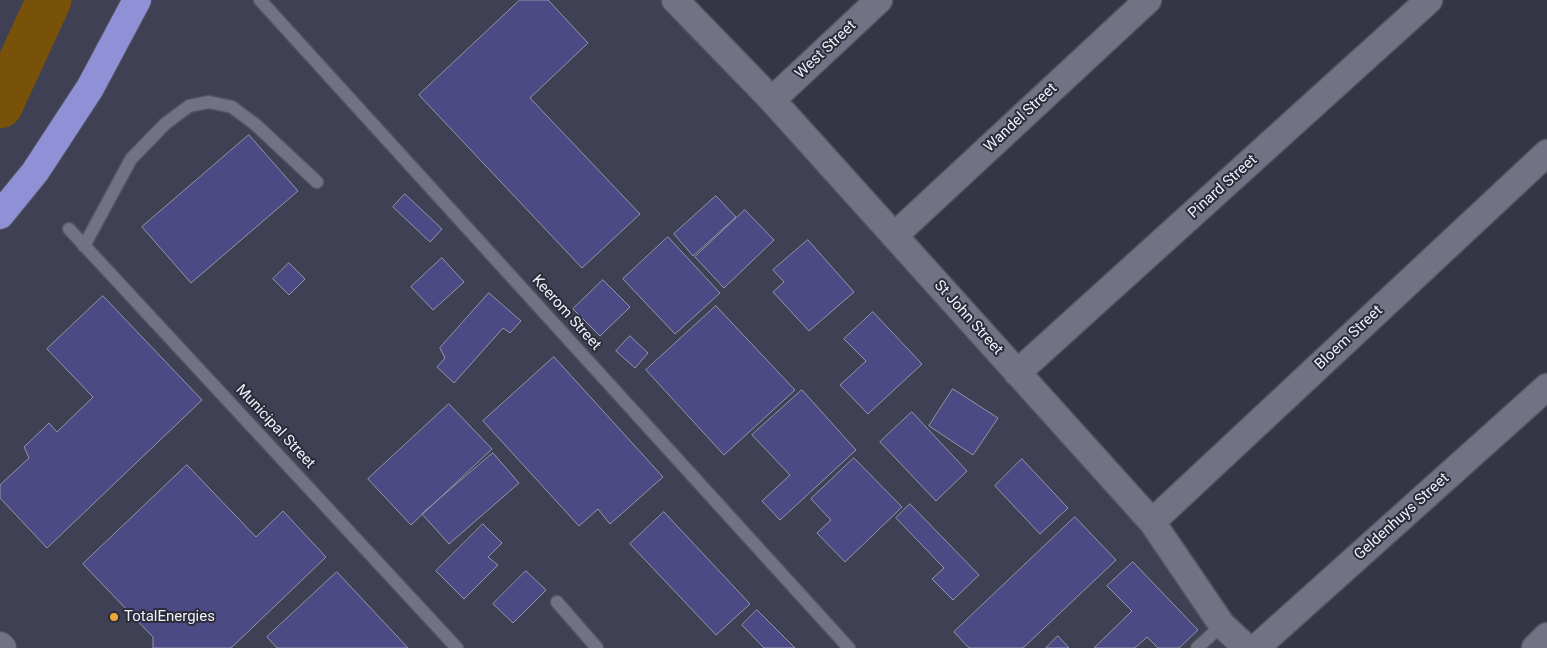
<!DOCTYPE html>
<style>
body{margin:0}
canvas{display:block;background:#353544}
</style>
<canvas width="1547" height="648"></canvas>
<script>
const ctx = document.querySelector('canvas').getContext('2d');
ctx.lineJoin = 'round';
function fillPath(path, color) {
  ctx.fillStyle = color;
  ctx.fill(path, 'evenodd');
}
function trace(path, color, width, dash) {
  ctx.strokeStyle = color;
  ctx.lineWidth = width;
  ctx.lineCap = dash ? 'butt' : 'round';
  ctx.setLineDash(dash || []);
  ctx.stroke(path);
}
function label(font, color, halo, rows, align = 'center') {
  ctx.font = font + ' Roboto,sans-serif';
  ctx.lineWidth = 4;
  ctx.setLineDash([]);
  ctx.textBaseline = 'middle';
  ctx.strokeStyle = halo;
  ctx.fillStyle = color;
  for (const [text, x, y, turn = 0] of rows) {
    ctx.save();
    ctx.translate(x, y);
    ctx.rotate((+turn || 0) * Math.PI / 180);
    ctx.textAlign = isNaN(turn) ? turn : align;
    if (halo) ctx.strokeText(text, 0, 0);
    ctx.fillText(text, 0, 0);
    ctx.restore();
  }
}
fillPath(new Path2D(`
 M0,0H675L1247,648H0Z`), '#3f4054');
trace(new Path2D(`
 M0,106L49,0`), '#79520a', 45);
const building = new Path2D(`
 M520,0H548L588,43L530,98L640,214L582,268L419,95Z
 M249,135L298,191L191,283L142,227Z
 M405,194L442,229L430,242L393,207Z
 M716,196L736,217L693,256L674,234Z
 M745,210L774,240L724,288L695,257Z
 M668,237L720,293L675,334L623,279Z
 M808,240L854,292L809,331L773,292L784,282L773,270Z
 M442,258L464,282L433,310L411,287Z
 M289,263L305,279L289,295L273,279Z
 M603,280L630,307L600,336L573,309Z
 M489,293L521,321L510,333L503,328L454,383L437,367L445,358L440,348Z
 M103,296L202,400L47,548L0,498V485L29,458L24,447L49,423L57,432L93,397L47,349Z
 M716,306L795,390L724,455L646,370Z
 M873,312L922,364L868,414L840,385L866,361L844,339Z
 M630,336L648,353L635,368L616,351Z
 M554,357L663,477L610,524L598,509L579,526L483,421Z
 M953,389L998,418L973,455L929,426Z
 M802,390L856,450L780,520L762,501L790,475L752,435Z
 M449,404L492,449L411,525L368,479Z
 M912,412L967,471L936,501L880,442Z
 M493,453L519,483L449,544L422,514Z
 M854,458L902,507L845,562L817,533L831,520L811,499Z
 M1022,459L1068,508L1040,534L995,486Z
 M187,465L256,537L283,511L326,557L231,648H153V637L83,564Z
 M910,504L979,575L953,600L932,579L944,568L896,518Z
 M664,512L750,604L716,635L630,544Z
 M1075,517L1116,560L1023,648H969L954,632Z
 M483,524L502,543L488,557L498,565L464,599L436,571Z
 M1133,562L1198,630L1179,648H1158L1147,637L1135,648H1094L1132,611L1107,586Z
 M526,571L546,590L513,623L493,604Z
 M337,572L408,648H277L267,637Z
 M757,610L795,648H764L742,625Z
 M1058,636L1069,648H1046Z`);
fillPath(building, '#4c4a84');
trace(building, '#9495a7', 1);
const service = new Path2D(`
 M260,0L849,648
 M69,229L457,648
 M84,246L131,159L165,124L189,106L209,102L232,107L256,125L317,182
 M557,602L597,648
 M1197,648L1222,625`);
const minor = new Path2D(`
 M675,0L772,100L1152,522L1222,625L1247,648
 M772,100L879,0
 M894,236L1148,0
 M1017,373L1429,0
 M1152,522L1547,153
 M1256,648L1547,387
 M1535,648L1547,636`);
const secondary = new Path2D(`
 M0,646L2,648`);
const motorway = new Path2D(`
 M0,215L35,172L90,88L137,0`);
trace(service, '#545461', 15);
trace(minor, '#545461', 29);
trace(secondary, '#545461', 30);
trace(motorway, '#545461', 30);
trace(service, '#717283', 12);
trace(minor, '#717283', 26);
trace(secondary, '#717283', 28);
trace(motorway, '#8f90d5', 28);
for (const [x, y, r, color] of [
 [114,617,5,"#eca93a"]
]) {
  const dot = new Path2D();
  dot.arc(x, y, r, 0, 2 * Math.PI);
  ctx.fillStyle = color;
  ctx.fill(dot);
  trace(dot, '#2b2b3a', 2);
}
label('15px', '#f1f1fb', '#2b2b3a', [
 ["West Street",826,50,-43],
 ["Wandel Street",1021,118,-43],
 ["Pinard Street",1223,187,-42],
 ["Keerom Street",566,313,48],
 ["St John Street",968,318,48],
 ["Bloem Street",1349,338,-43],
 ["Municipal Street",275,427,47],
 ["Geldenhuys Street",1402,517,-42]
]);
label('15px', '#f1f1fb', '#2b2b3a', [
 ["TotalEnergies",124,617]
], 'left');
</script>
